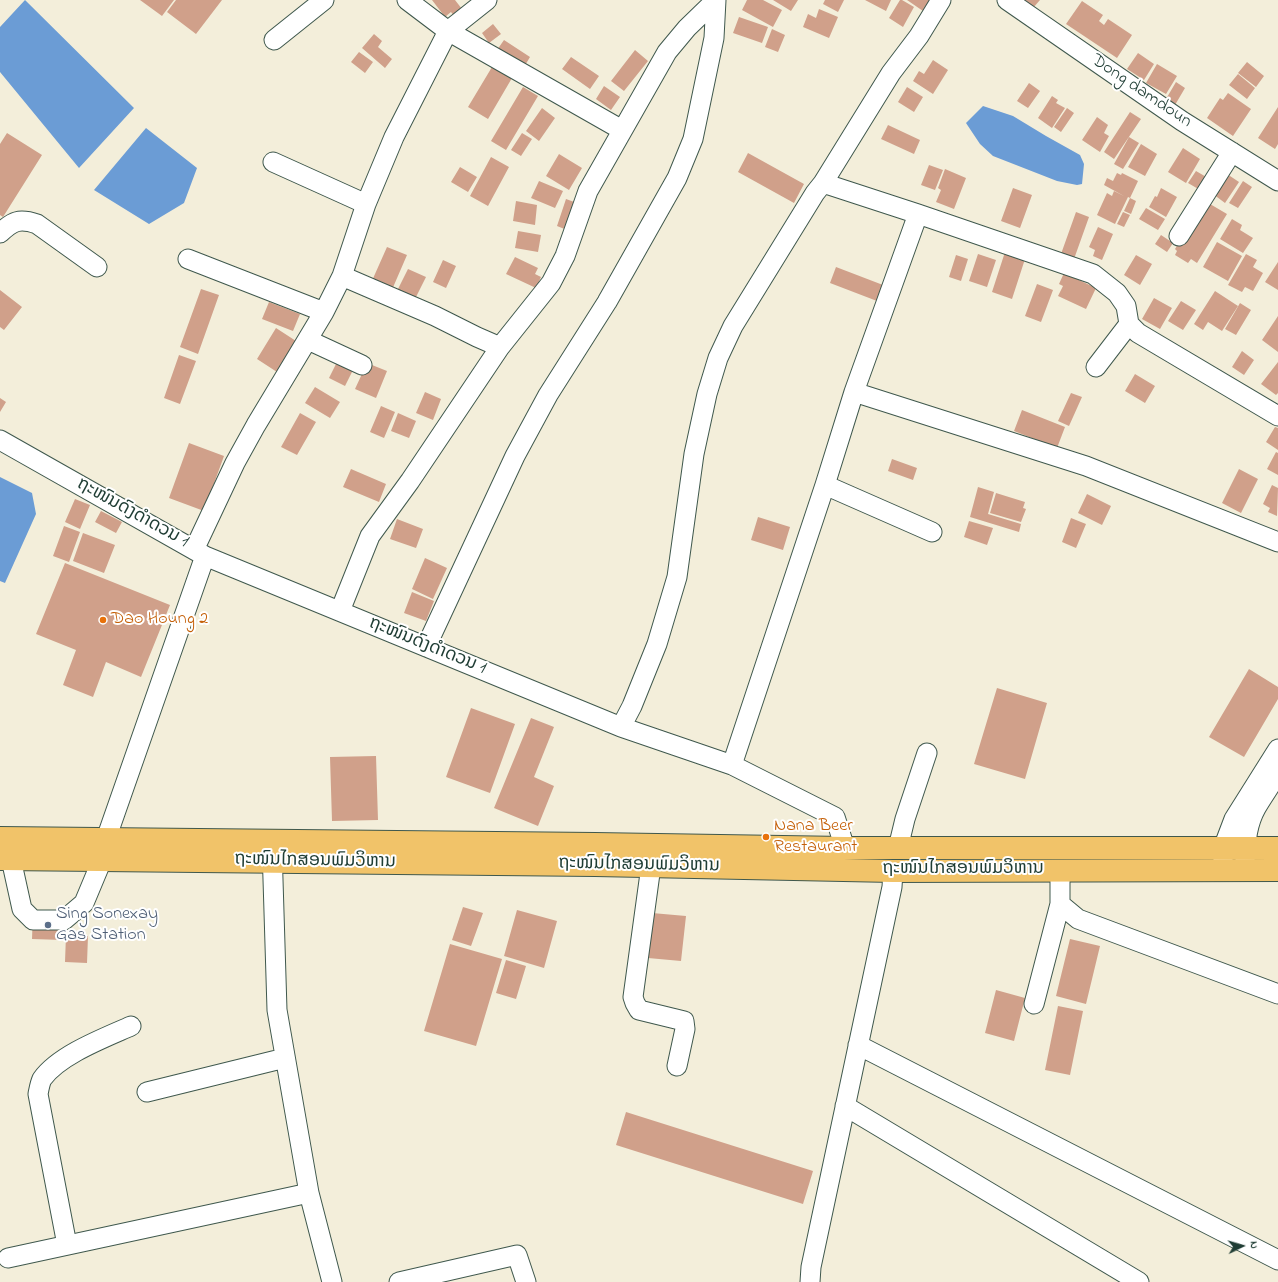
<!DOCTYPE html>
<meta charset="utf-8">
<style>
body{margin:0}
#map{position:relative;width:1278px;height:1282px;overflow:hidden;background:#f3eeda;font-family:"Indie Flower",sans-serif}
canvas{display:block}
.north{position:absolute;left:1222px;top:1226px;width:40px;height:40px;-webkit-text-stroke:3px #fff;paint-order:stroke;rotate:85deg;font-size:11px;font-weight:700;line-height:16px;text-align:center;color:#1f3d34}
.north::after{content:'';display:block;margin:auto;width:14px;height:18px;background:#1f3d34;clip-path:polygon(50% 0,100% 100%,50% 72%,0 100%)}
</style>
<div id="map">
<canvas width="1278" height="1282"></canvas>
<div class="north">N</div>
</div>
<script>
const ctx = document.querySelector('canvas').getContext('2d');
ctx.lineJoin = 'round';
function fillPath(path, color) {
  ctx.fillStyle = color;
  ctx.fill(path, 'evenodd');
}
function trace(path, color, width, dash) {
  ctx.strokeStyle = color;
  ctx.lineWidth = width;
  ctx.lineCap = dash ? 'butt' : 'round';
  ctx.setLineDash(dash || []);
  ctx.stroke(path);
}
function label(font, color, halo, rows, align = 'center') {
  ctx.font = font + ' "Indie Flower","Noto Sans Lao",sans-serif';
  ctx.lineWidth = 4;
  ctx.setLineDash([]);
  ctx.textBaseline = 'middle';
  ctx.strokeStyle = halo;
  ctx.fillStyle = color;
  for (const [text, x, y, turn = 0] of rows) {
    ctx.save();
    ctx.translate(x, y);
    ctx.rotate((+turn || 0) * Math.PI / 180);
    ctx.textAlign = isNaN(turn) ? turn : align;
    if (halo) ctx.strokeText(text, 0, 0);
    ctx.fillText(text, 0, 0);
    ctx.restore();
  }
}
fillPath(new Path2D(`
 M25,0L134,108L79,168L0,72V27Z
 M983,106L1013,116L1046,136L1080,155L1084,164L1082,184L1077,185L1057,181L993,156L980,144L966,123Z
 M146,128L197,168L184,203L149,224L94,190Z
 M0,477L32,493L36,514L5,583L0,581Z`), '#6b9cd5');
fillPath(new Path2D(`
 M140,0H174L162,16Z
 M176,0H222L196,34L167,12Z
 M432,0H455L462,9L454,16L451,12L445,17Z
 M747,0H763L782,10L773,27L742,10Z
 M773,0H798L791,11Z
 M825,0H844L838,12L823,4Z
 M865,0H891L886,11Z
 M900,0H902L914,7L903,27L889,18Z
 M907,0H930L923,11Z
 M1024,0H1040L1033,8Z
 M1082,1L1103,15L1099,21L1104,25L1108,19L1132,35L1117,58L1066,24Z
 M819,9L838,17L829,38L803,27L808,14L816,18Z
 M739,17L768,27L762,43L733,33Z
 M493,24L501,34L489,43L482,33Z
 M772,29L785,35L778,52L765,47Z
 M374,34L382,41L378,47L392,59L385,68L362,48Z
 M504,40L530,57L524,67L497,50Z
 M635,50L648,61L624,91L611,81Z
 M359,52L373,62L365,73L351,62Z
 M1138,53L1154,64L1144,80L1127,69Z
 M571,57L599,76L590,89L562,69Z
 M933,60L948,70L933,94L913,81L919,71L924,74Z
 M1247,62L1264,76L1256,87L1238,73Z
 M1157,64L1177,76L1166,94L1146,83Z
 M492,67L512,78L488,119L468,107Z
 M1238,74L1255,88L1247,99L1229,85Z
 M1176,82L1185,88L1175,105L1166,99Z
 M1029,83L1040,91L1028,108L1017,101Z
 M604,86L620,97L611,110L596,99Z
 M523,87L538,96L506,150L491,141Z
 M907,87L923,97L914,112L898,102Z
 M1228,93L1251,109L1233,136L1207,118L1220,98L1223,100Z
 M1052,96L1058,100L1056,103L1065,108L1052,128L1038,118Z
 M1278,107V144L1275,149L1258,138Z
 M542,108L555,118L539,141L526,131Z
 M1067,108L1074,113L1061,132L1054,127Z
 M1130,112L1141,119L1114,159L1104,152Z
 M1097,117L1108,125L1104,133L1109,136L1100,152L1082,140Z
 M888,125L920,140L914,154L881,139Z
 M7,133L42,155L3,217L0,215V144Z
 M522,133L532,139L521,156L511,150Z
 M1129,137L1139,143L1123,169L1114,164Z
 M1141,144L1157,154L1145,176L1128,167Z
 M1183,148L1200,159L1186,183L1168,172Z
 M748,153L804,184L794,203L738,172Z
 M559,154L582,168L569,190L546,176Z
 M491,157L509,167L488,206L470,196Z
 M929,165L943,170L935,190L921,185Z
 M460,167L477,177L468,192L451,182Z
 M945,169L966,178L954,209L936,202L941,190L938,188Z
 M1196,171L1208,178L1200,190L1188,183Z
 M1117,173L1121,175L1122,173L1138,181L1130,198L1128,197L1115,224L1097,215L1107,193L1112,196L1114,191L1124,196L1104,185L1107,178L1113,181Z
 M1227,174L1239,182L1225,203L1213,194Z
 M539,181L563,191L555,208L531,198Z
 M1243,181L1252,187L1238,208L1229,203Z
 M1013,188L1032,195L1020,228L1001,221Z
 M1161,188L1177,197L1166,217L1149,207L1155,196L1157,197Z
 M1130,198L1136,201L1131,214L1124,211Z
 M566,199L577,203L567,230L557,226Z
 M516,201L537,205L535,225L513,221Z
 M1210,204L1227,214L1197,263L1191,259L1188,263L1175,255L1177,251L1175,249L1202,206Z
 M1146,208L1165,219L1158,230L1139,219Z
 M1076,212L1089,217L1074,259L1061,254Z
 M1123,212L1130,215L1124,227L1117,224Z
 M1232,219L1242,225L1240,230L1253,238L1243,253L1220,239Z
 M1098,227L1113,234L1102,260L1093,256L1095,250L1089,247Z
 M518,231L541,235L538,252L515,248Z
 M1161,235L1173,243L1167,252L1155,244Z
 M1217,242L1242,256L1228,281L1203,267Z
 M387,247L407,255L391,292L371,283Z
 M1005,252L1025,259L1012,299L992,292Z
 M978,254L996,260L987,287L969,281Z
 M1246,254L1257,260L1253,267L1263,273L1253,291L1245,287L1242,292L1228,285Z
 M956,255L968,259L961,281L949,277Z
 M1136,255L1152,264L1140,285L1124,275Z
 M515,257L538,268L535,274L541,277L536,288L506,274Z
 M443,260L456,266L446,288L433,282Z
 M1278,262V290L1265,282Z
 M836,267L883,285L877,301L830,283Z
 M408,269L426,277L414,301L396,293Z
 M1064,273L1096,288L1086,309L1058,296L1063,286L1059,284Z
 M1037,284L1053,290L1041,322L1025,316Z
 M201,289L219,295L198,354L180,347Z
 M0,290L22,307L4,330L0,327Z
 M1215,291L1238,306L1222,331L1208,322L1203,330L1194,324Z
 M1154,298L1172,308L1160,329L1142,319Z
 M1181,301L1196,310L1183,330L1168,321Z
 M269,302L300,314L293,331L262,319Z
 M1240,303L1251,310L1236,335L1225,329Z
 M1278,316V352L1262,340Z
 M276,328L296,341L277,372L257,359Z
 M1242,351L1254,360L1244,375L1232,367Z
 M179,355L196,361L180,404L164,398Z
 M337,362L353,370L345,386L329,378Z
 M1278,362V393L1276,395L1261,384Z
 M367,363L387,371L376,398L355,389Z
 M1135,374L1155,386L1145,403L1125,391Z
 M315,387L340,402L330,418L305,403Z
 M425,392L441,399L433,420L416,413Z
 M1071,393L1082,397L1069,426L1058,421Z
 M0,398L6,402L0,412Z
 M381,406L395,412L384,438L370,432Z
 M1022,410L1065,427L1057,448L1014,431Z
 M300,413L316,422L297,455L281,447Z
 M398,413L416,421L409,438L391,431Z
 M1275,427L1278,428V450L1266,442Z
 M189,443L224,456L204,511L169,498Z
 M1276,452L1278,453V475L1267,469Z
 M892,459L917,468L913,480L888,471Z
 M351,469L386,484L379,502L343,487Z
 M1239,469L1258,479L1241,513L1222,503Z
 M1272,485L1278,488L1277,516L1268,512L1270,508L1263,504Z
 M978,487L994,492L988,514L1021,524L1019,532L970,517Z
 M996,493L1025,502L1023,508L1026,509L1021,522L990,513Z
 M1087,494L1111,506L1102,525L1078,513Z
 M75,499L90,505L80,529L65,522Z
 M101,511L122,522L116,533L95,522Z
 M758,517L790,527L783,550L751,540Z
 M1071,518L1086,524L1076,548L1062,542Z
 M397,519L423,529L416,548L390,539Z
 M969,521L993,528L987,545L964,537Z
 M64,526L80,532L69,562L53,556Z
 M83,533L115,545L104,573L73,561Z
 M425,558L447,568L433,599L412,589Z
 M65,563L170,605L141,677L106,662L93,697L63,685L76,650L36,634Z
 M412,592L434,601L426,621L404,613Z
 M1249,669L1278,687V699L1244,757L1209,737Z
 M997,688L1047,703L1025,779L974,764Z
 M471,708L515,724L490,793L446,777Z
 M531,718L554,727L534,777L554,786L538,826L494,808Z
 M376,756L378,820L332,821L330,757Z
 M463,907L483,913L471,946L452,940Z
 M517,910L557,921L544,968L504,956Z
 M33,911L64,912L63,940L32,939Z
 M652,913L686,916L681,961L648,958Z
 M66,935L88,936L87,963L65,962Z
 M1070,939L1100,946L1086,1004L1056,996Z
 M450,944L502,959L476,1046L424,1031Z
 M506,960L526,966L516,999L496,993Z
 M996,990L1025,998L1014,1041L985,1033Z
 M1058,1006L1083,1011L1070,1075L1045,1070Z
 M626,1112L813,1171L803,1204L616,1145Z`), '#d0a08a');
const minor = new Path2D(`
 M407,0L448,31L622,130
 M1007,0L1182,121L1278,181
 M274,40L324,0
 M273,162L366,204
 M823,183L918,214L1093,274L1117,293L1126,306L1129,324L1138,333L1278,416
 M0,233C13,221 19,218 37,224L97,267
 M1179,236L1232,152
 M188,259L324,312
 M342,276L435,316L477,337L500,347
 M308,340L362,365
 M1096,367L1129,324
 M854,392L1086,466L1278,542
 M0,440L205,556L621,727L732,765L835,817L845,848
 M825,485L932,532
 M194,550L235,463L256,425L324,312L342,276L366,204L394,137L448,31L487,0
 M340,611L370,536L410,481L500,347L551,283L565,256L588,191L667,52L687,28L716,0
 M426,647L515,456L548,395L607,302L677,178L693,139L714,38L716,0
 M621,727L632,706L657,644L677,577L694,454L707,394L718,358L733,326L815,193L823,183L891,73L919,36L941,0
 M732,765L825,485L854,392L918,214
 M106,839L205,556
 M272,847L277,1010L309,1193L332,1282
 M898,848L905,819L927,753
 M11,859L22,909L33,920H64L84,903L102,860
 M1245,862C1245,844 1247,824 1256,808C1263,796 1271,785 1278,773
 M1223,863V848L1234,819L1278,749
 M651,866L633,997L635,1003L639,1010L684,1021L685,1029L677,1066
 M1060,870V904L1078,919L1278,994
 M1034,1004L1060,904
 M858,1045L1278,1260
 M147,1092L285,1058
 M845,1106L1139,1282
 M67,1245L38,1094C39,1089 40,1083 42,1079C59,1055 104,1038 131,1026
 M8,1258L309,1193
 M399,1282L517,1255L526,1282
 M810,1282L811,1267L892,887L893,871`);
const highway = new Path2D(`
 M0,838L595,844L845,848H1278
 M0,859L595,865L893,871L1278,870`);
trace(minor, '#3f584d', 21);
trace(highway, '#3f584d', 24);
trace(minor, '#fff', 19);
trace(highway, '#f1c369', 22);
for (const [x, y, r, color] of [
 [103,620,4,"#e8710a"],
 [766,837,4,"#e8710a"],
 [48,925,4,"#5c6f8a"]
]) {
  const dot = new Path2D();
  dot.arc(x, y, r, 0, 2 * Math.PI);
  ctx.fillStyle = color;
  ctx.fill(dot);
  trace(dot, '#fff', 1.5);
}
label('18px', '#1f3d34', '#fff', [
 ["Dong damdoun",1141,92,34],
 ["ຖະໜົນດົງດຳດວນ 1",132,514,29],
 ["ຖະໜົນດົງດຳດວນ 1",427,647,22],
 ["ຖະໜົນໄກສອນພົມວິຫານ",315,862,1],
 ["ຖະໜົນໄກສອນພົມວິຫານ",639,866,1],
 ["ຖະໜົນໄກສອນພົມວິຫານ",963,870]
]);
label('18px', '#c56008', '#fff', [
 ["Dao Houng 2",111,620],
 ["Nana Beer",774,827],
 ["Restaurant",774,848]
], 'left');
label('18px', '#4e5e75', '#fff', [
 ["Sing Sonexay",56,915],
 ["Gas Station",56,936]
], 'left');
</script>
